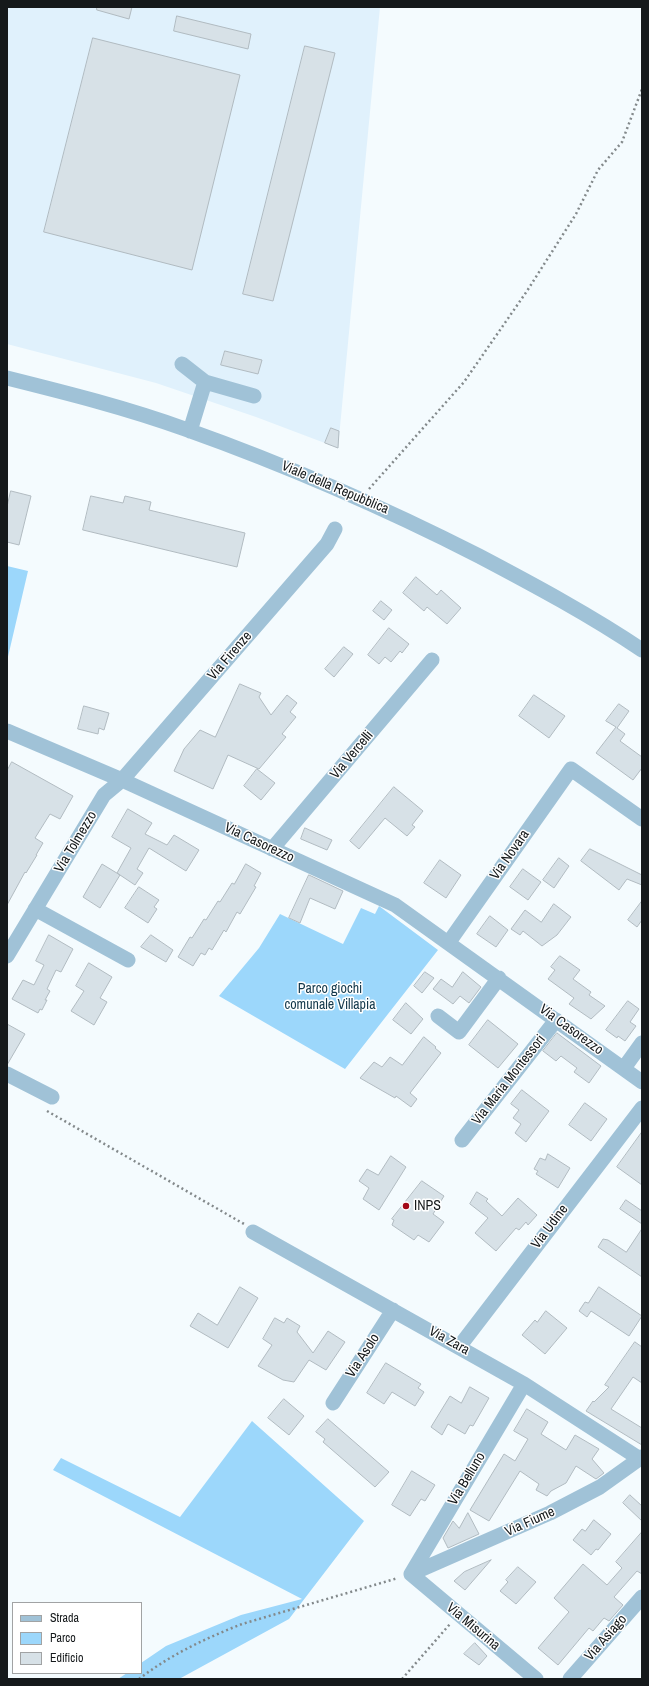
<!DOCTYPE html>
<style>
body{margin:0}
#map{position:relative;width:649px;height:1686px;overflow:hidden;background:#f4fbfe;font-family:"Archivo Narrow",sans-serif}
canvas{display:block}
.frame{position:absolute;inset:0;border:8px solid #15191b;pointer-events:none}
.legend{position:absolute;left:12px;top:1602px;width:130px;height:72px;box-sizing:border-box;background:#fff;border:1px solid #a1a3a4;margin:0;padding:5px 7px;list-style:none;font-size:12px;color:#15191b}
.legend li{display:flex;align-items:center;gap:8px;height:20px}
.legend b{width:20px;border:1px solid #a1a3a4}
</style>
<div id="map">
<canvas width="649" height="1686"></canvas>
<div class="frame"></div>
<ul class="legend">
<li><b style="height:5px;background:#a0c2d7"></b>Strada</li>
<li><b style="height:11px;background:#9cd7fb"></b>Parco</li>
<li><b style="height:11px;background:#d7e1e7"></b>Edificio</li>
</ul>
</div>
<script>
const ctx = document.querySelector('canvas').getContext('2d');
ctx.lineJoin = 'round';
function fillPath(path, color) {
  ctx.fillStyle = color;
  ctx.fill(path, 'evenodd');
}
function trace(path, color, width, dash) {
  ctx.strokeStyle = color;
  ctx.lineWidth = width;
  ctx.lineCap = dash ? 'butt' : 'round';
  ctx.setLineDash(dash || []);
  ctx.stroke(path);
}
function label(font, color, halo, rows, align = 'center') {
  ctx.font = font + ' "Archivo Narrow",sans-serif';
  ctx.lineWidth = 3;
  ctx.setLineDash([]);
  ctx.textBaseline = 'middle';
  ctx.strokeStyle = halo;
  ctx.fillStyle = color;
  for (const [text, x, y, turn = 0] of rows) {
    ctx.save();
    ctx.translate(x, y);
    ctx.rotate((+turn || 0) * Math.PI / 180);
    ctx.textAlign = isNaN(turn) ? turn : align;
    if (halo) ctx.strokeText(text, 0, 0);
    ctx.fillText(text, 0, 0);
    ctx.restore();
  }
}
fillPath(new Path2D(`
 M7,7H380L338,448L256,417L156,383L7,344Z`), '#e0f1fc');
fillPath(new Path2D(`
 M7,566L28,571L7,661Z
 M379,906L438,950L345,1069L219,996L259,948L280,914L343,944L361,908L375,914Z
 M252,1421L364,1521L289,1619L179,1679H118L127,1673H141V1663L166,1646L241,1615L302,1599L53,1470L61,1458L180,1517Z`), '#9cd7fb');
const building = new Path2D(`
 M97,7H132L129,19L97,10Z
 M177,16L251,34L248,49L174,31Z
 M93,38L240,75L192,270L44,232Z
 M305,46L335,53L273,301L243,294Z
 M225,351L262,360L258,374L221,365Z
 M331,428L339,431L338,448L325,443Z
 M11,491L31,496L19,545L7,542V507Z
 M91,496L123,503L125,496L151,502L149,510L245,533L237,567L83,530Z
 M416,577L437,595L441,590L461,608L447,624L427,607L424,611L403,593Z
 M381,601L392,610L384,620L373,611Z
 M389,628L409,644L402,653L400,651L391,662L385,657L379,664L368,655Z
 M344,647L353,654L334,677L325,669Z
 M240,684L261,693L259,697L271,715L287,695L297,703L290,712L296,717L282,734L286,737L259,769L228,755L213,789L174,771L184,749L200,730L215,737Z
 M534,695L565,716L549,738L519,716Z
 M619,704L629,711L617,728L625,734L620,741L642,757V768L633,780L596,753L616,727L606,721Z
 M84,706L109,713L104,730L99,728L98,734L78,729Z
 M12,762L73,796L60,819L50,814L35,838L43,843L36,855H37L26,873L25,872L7,905V771Z
 M257,769L275,783L261,800L244,786Z
 M394,787L423,811L412,825L415,827L407,836L385,818L359,849L350,841Z
 M128,809L152,823L145,834L167,845L174,835L199,850L186,871L149,848L137,869L143,873L135,885L120,875L100,908L83,897L102,864L120,875L117,873L131,848L112,837Z
 M305,828L332,840L327,850L301,839Z
 M590,849L642,875V885L627,879L619,890L581,861Z
 M559,858L569,866L554,888L543,880Z
 M440,860L461,875L446,898L424,883Z
 M246,864L261,873L254,886L256,887L240,914L237,912L226,932L224,930L212,950L209,948L205,955L201,953L193,966L178,957L190,937L192,938L204,919L206,920L218,901L220,902L232,883L234,884Z
 M523,869L541,882L528,900L510,887Z
 M309,875L343,891L335,909L310,898L300,923L289,918Z
 M139,887L159,900L154,907L157,909L148,923L125,908Z
 M642,901V920L637,927L628,920Z
 M554,904L571,917L557,935L542,946L523,931L520,935L511,929L525,910L541,922Z
 M490,916L508,930L496,947L477,934Z
 M49,935L73,949L61,972L56,970L47,989L50,991L45,1000H47L42,1010L40,1009L38,1013L12,999L23,980L34,985L44,965L36,961Z
 M151,935L173,950L166,962L141,947Z
 M560,956L580,970L573,979L591,992L589,995L605,1006L591,1019L569,1004L574,998L548,979L555,970L551,967Z
 M89,963L112,977L100,998L107,1002L94,1025L71,1011L84,991L76,986Z
 M425,972L434,978L422,993L414,986Z
 M463,972L481,987L469,1003L460,996L453,1004L433,989L441,979L452,987Z
 M628,1001L639,1009L630,1022L636,1026L625,1041L618,1036L617,1038L606,1030Z
 M406,1003L423,1019L411,1034L393,1020Z
 M488,1020L518,1044L498,1068L469,1045Z
 M7,1024L25,1034L7,1065Z
 M557,1033L601,1066L589,1083L574,1072L577,1068L561,1056L556,1061L543,1051Z
 M424,1037L436,1047L435,1048L441,1053L410,1093L417,1099L411,1107L396,1096L395,1098L360,1078L374,1062L382,1067L390,1057L402,1065Z
 M522,1090L549,1111L526,1142L515,1133L521,1124L513,1118L519,1110L511,1104Z
 M585,1103L607,1119L591,1141L569,1125Z
 M642,1132V1185L617,1167Z
 M548,1154L570,1168L558,1188L536,1174L538,1171L534,1169L540,1158L545,1160Z
 M391,1156L406,1167L379,1210L363,1199L369,1188L359,1181L367,1169L378,1175Z
 M422,1181L444,1196L433,1214L444,1222L429,1242L418,1235L414,1240L392,1225L394,1220L392,1219Z
 M477,1192L488,1199L486,1201L502,1216L518,1198L537,1215L528,1225L526,1222L519,1230L516,1228L496,1251L475,1233L488,1218L470,1204Z
 M626,1200L642,1211V1224L620,1209Z
 M642,1229V1277L598,1247L603,1239L608,1240L626,1252Z
 M240,1287L258,1298L228,1348L190,1326L198,1313L217,1325Z
 M599,1287L642,1316L629,1336L591,1311L587,1317L579,1311L585,1302L588,1303Z
 M546,1311L567,1328L545,1354L522,1335L535,1320L537,1322Z
 M275,1318L284,1323L287,1318L300,1326L297,1332L313,1353L328,1331L345,1342L326,1370L309,1360L294,1382L283,1380L258,1366L272,1345L263,1339Z
 M635,1342L642,1347V1383L633,1377L611,1409L642,1428V1445L586,1411L593,1401L594,1402L609,1387L605,1385Z
 M386,1363L421,1384L418,1388L424,1392L415,1406L392,1392L384,1404L367,1393Z
 M470,1387L489,1398L473,1426L470,1425L465,1434L448,1424L442,1435L431,1427L450,1396L461,1403Z
 M284,1399L304,1416L289,1435L268,1418Z
 M527,1409L548,1422L541,1434L566,1450L575,1435L599,1449L592,1459L604,1473L596,1479L576,1466L566,1483L551,1491L547,1496L536,1490L539,1484L520,1471L489,1521L470,1510L504,1454L515,1461L528,1439L514,1431Z
 M328,1419L389,1472L375,1487L323,1442L325,1439L316,1432Z
 M412,1471L435,1485L425,1501L421,1499L410,1516L392,1505Z
 M630,1495L642,1506V1521L623,1503Z
 M468,1513L479,1534L448,1548L443,1538L453,1521L459,1528Z
 M594,1520L611,1534L598,1550L596,1549L591,1555L573,1540L582,1529L585,1531Z
 M642,1532V1574L637,1571L614,1597L623,1605L609,1621L604,1618L593,1631L589,1628L558,1665L538,1648L569,1612L554,1598L583,1564L607,1585L622,1568L616,1562Z
 M491,1560L465,1590L454,1581L464,1572Z
 M518,1567L536,1582L516,1604L500,1591L508,1582L506,1580Z
 M475,1643L487,1656L479,1665L464,1654Z`);
fillPath(building, '#d7e1e7');
trace(building, '#b1bbc1', 1);
trace(new Path2D(`
 M369,489L464,382L527,291L576,214L598,170L622,142L642,89
 M47,1111L244,1224
 M139,1679C170,1655 206,1638 242,1624L398,1578
 M402,1679L450,1624`), '#83898b', 2.5, [2, 3]);
trace(new Path2D(`
 M182,364L205,382L190,431
 M7,378C67,393 127,408 185,429C286,465 383,507 479,556C534,585 590,615 642,650
 M205,382L254,396
 M7,731L122,780L395,905L642,1082
 M272,849L432,660
 M35,909L128,960
 M449,942L571,769L642,819
 M7,956L104,795L122,780L327,544L335,529
 M438,1016L459,1032L499,978
 M624,1068L642,1043
 M7,1074L52,1097
 M462,1140L556,1020
 M253,1232L524,1384L640,1459
 M459,1347L642,1108
 M333,1403L393,1310
 M411,1574L550,1513L600,1487L642,1457
 M411,1574L524,1384
 M411,1574L536,1679
 M570,1679L642,1597`), '#a0c2d7', 15);
for (const [x, y, r, color] of [
 [406,1206,4,"#a20716"]
]) {
  const dot = new Path2D();
  dot.arc(x, y, r, 0, 2 * Math.PI);
  ctx.fillStyle = color;
  ctx.fill(dot);
  trace(dot, '#fff', 1.5);
}
label('14px', '#15191b', '#fff', [
 ["Viale della Repubblica",335,488,23],
 ["Via Firenze",230,656,-49],
 ["Via Vercelli",352,755,-50],
 ["Via Tolmezzo",76,842,-59],
 ["Via Casorezzo",259,843,25],
 ["Via Novara",510,855,-55],
 ["Via Casorezzo",571,1030,36],
 ["Via Maria Montessori",509,1080,-52],
 ["Via Udine",550,1227,-53],
 ["Via Zara",449,1341,29],
 ["Via Asolo",363,1356,-57],
 ["Via Belluno",467,1479,-59],
 ["Via Fiume",530,1522,-24],
 ["Via Misurina",473,1627,40],
 ["Via Asiago",606,1638,-49]
]);
label('14px', '#13384b', '#fff', [
 ["Parco giochi",330,989],
 ["comunale Villapia",330,1005]
]);
label('14px', '#15191b', '#fff', [
 ["INPS",414,1206]
], 'left');
</script>
